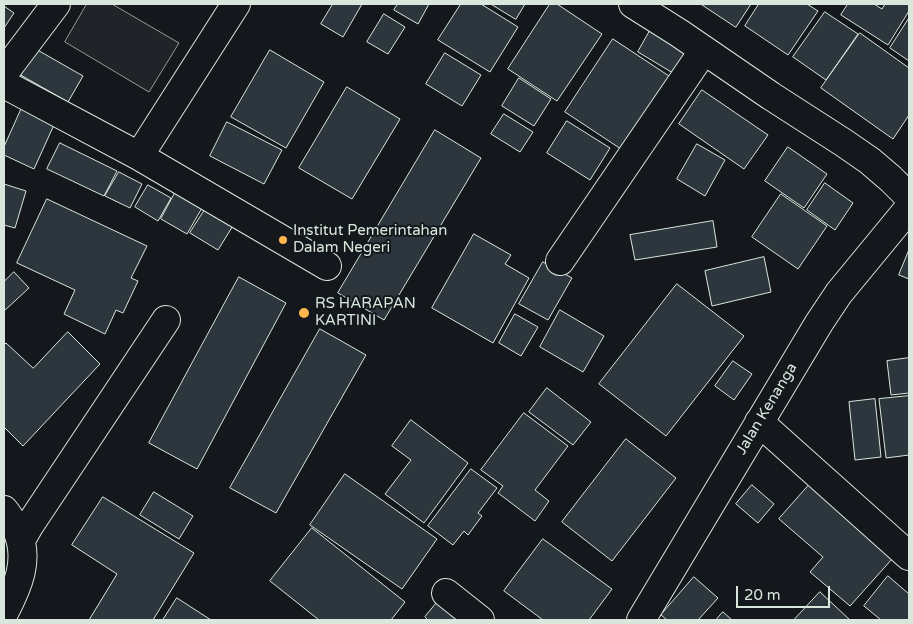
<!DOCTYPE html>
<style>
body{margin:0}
#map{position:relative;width:913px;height:624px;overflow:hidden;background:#14181c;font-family:"Varela Round",sans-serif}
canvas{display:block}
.frame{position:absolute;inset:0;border:5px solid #d8e6dc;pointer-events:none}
.scale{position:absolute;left:736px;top:586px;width:94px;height:22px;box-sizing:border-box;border:2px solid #d8e6dc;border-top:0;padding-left:6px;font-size:15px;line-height:18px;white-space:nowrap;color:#d8e6dc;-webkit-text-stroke:4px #14181c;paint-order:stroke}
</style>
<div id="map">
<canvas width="913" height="624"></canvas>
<div class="frame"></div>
<div class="scale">20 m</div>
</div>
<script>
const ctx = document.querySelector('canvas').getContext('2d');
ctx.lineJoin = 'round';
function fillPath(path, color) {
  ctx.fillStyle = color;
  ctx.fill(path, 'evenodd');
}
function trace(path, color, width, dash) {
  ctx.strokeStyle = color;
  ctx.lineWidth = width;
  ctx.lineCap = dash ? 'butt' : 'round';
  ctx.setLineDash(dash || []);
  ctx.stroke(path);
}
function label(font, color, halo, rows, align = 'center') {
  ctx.font = font + ' "Varela Round",sans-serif';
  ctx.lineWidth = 4;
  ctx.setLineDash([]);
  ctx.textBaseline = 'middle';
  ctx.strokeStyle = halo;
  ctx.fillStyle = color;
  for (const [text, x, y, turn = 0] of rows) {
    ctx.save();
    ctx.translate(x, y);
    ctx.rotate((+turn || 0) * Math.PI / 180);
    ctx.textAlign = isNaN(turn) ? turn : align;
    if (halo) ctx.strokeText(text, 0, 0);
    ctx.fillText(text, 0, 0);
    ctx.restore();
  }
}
const green = new Path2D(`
 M87,4H112L179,43L149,92L65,42Z`);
fillPath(green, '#202428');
trace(green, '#939e99', 1);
const building = new Path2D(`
 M333,4H362L343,37L321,24Z
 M398,4H429L418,24L394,10Z
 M461,4H481L518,27L490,72L438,40Z
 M491,4H525L516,19Z
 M550,4H557L602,34L557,101L508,69Z
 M701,4H751L736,27Z
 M759,4H807L818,11L788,55L745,26Z
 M848,4H874L882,9L885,4H909V11L888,45L841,15Z
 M4,6L14,13L4,28Z
 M825,12L858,34L826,80L793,57Z
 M384,14L405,27L388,54L367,42Z
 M909,18V61L890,48Z
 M652,27L698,54L683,79L638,52Z
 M860,33L909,68V115L893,139L821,88Z
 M613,39L669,76L621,149L565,112Z
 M34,48L83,76L68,102L19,74Z
 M270,50L324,82L286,148L231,117Z
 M445,53L481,75L462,106L426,84Z
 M519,78L551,99L534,126L502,106Z
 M347,87L400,119L352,199L299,168Z
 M702,90L768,135L744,169L679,124Z
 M25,101L58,116L34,169L4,155V147Z
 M504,114L533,132L520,152L491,134Z
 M567,121L610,148L590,180L547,153Z
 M227,122L282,150L264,184L210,156Z
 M435,130L481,158L384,320L338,293Z
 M60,143L117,171L104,196L47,169Z
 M697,144L725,160L705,196L677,179Z
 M788,147L827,174L804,208L765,181Z
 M119,172L142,184L130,208L105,196Z
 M825,183L853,203L835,230L807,210Z
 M4,184L26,191L15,228L4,225Z
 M148,185L171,198L158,221L135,207Z
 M175,193L202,208L187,234L161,219Z
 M781,194L827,226L798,269L752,237Z
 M47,199L147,246L131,278L138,281L123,313L116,310L105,334L64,314L75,290L17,263Z
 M206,208L234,224L218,250L190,233Z
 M713,221L717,247L635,260L630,235Z
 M474,234L511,255L505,264L529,278L493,343L432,308Z
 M909,250V279L899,275Z
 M764,257L771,292L712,306L705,271Z
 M543,262L572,278L548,320L519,304Z
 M14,272L29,288L4,311V282Z
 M239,277L286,303L197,469L149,443Z
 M677,284L744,336L666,436L599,384Z
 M560,310L604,336L583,372L540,347Z
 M515,314L538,327L521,356L499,343Z
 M320,329L366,355L276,513L230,488Z
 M68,332L100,364L23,446L4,427V345L6,343L33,368Z
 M909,358V393L891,395L887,361Z
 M733,361L752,374L734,400L715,386Z
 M547,388L591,422L573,445L529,412Z
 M909,396V455L886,458L879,399Z
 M875,399L881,457L855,460L849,402Z
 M524,413L568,446L535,490L549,501L535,521L498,493L503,486L481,470Z
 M411,420L468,463L424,523L385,494L411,460L392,446Z
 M626,439L676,478L612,561L562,522Z
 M471,469L497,488L478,513L482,516L468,535L464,531L453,545L428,526Z
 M345,474L437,539L402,589L310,525Z
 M817,476L901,549L850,606L810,572L823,557L779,519Z
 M752,485L774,504L758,523L736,504Z
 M154,492L193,516L179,539L140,515Z
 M103,497L194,553L153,620H89L117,574L72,545Z
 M312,528L405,602L391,620H319L270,581Z
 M543,539L612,589L589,620H543L504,591Z
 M888,576L909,594V620H881L864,606Z
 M694,577L718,598L698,620H667L661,615Z
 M820,592L850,620H794Z
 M444,594L464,620H428L425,617Z
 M177,598L211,620H163Z
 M723,612L732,620H716Z`);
fillPath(building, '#2c363c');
trace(building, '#d8e6dc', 1);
const minor = new Path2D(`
 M633,4L679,33L771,96L844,143L870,161L891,179L909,197
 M4,73L56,4
 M4,84L139,156L327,266
 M139,156L236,4
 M560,261L704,50
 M759,422L909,556
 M4,510C9,516 13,523 17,530C30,560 18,586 4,613
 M21,540L29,526L166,320
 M446,593L480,620
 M641,620L819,323L839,293L909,208`);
trace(minor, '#d8e6dc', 30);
trace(minor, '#14181c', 28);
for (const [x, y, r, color] of [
 [283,240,5,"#ffb74d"],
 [304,313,6,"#ffb74d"]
]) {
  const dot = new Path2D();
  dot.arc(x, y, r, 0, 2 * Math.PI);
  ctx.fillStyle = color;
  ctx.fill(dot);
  trace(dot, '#14181c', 2);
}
label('15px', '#d8e6dc', '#14181c', [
 ["Institut Pemerintahan",293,231],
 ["Dalam Negeri",293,248],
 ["RS HARAPAN",315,304],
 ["KARTINI",315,321]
], 'left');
label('15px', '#d8e6dc', '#14181c', [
 ["Jalan Kenanga",767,409,-59]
]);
</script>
